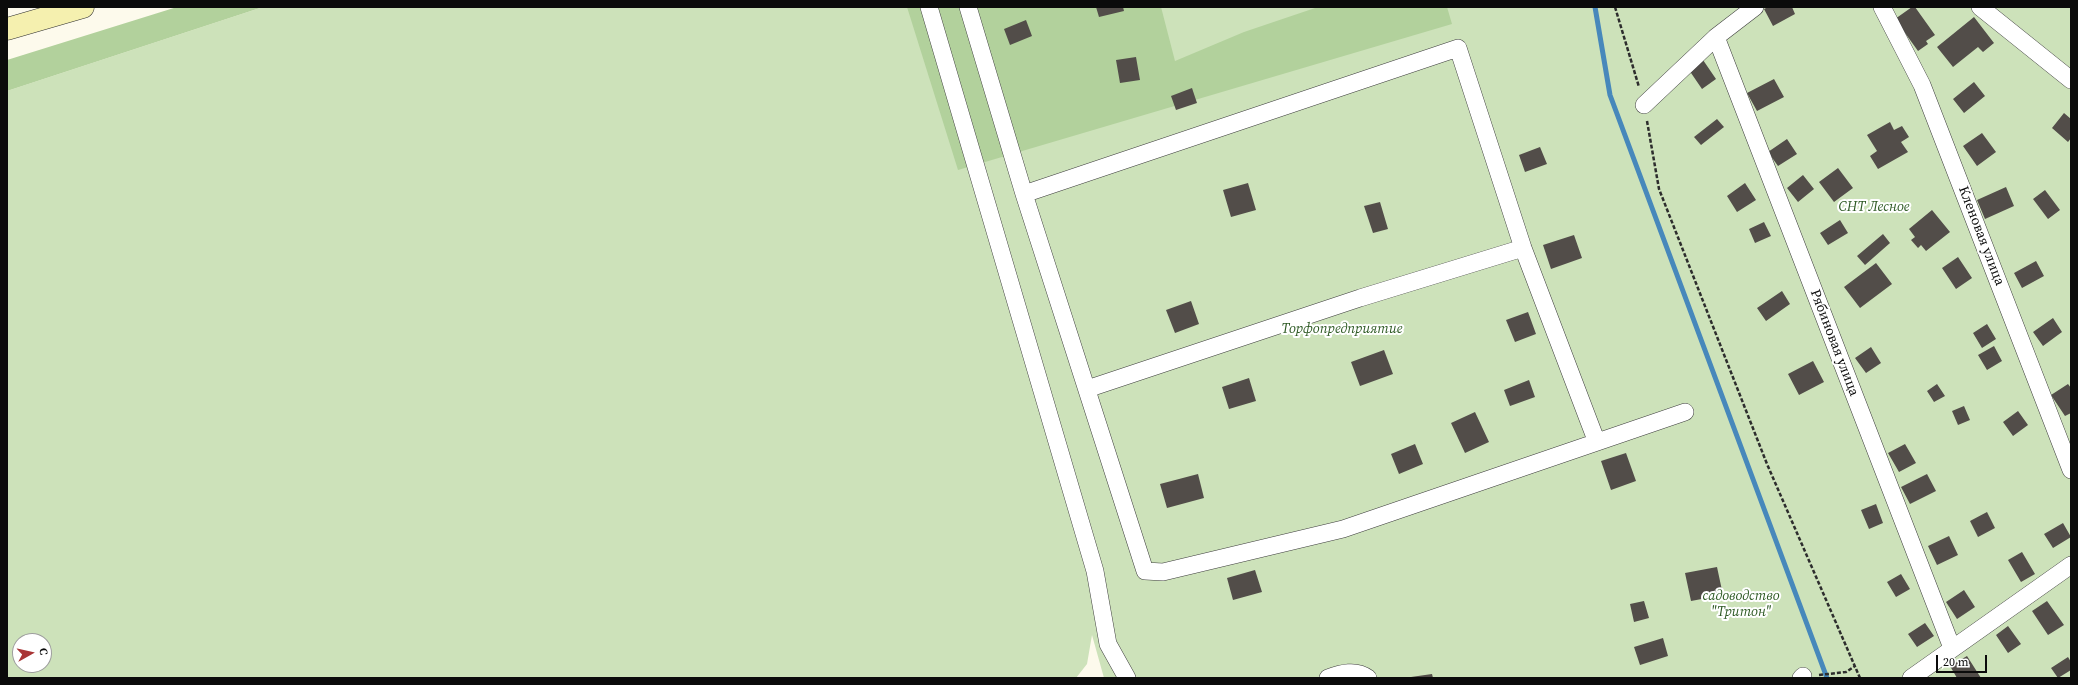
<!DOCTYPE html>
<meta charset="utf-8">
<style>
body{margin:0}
#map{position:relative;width:2078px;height:685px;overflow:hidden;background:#fdfaec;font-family:"Source Serif 4",serif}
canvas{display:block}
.frame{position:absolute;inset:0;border:8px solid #0b0b0b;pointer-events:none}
.north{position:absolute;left:12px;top:633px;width:40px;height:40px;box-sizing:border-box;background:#fff;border:1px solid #9d9d9d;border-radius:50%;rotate:82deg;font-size:11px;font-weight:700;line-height:16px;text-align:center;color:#0b0b0b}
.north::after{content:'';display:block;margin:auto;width:14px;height:18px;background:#a93536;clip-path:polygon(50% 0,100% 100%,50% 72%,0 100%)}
.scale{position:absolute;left:1936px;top:655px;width:51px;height:18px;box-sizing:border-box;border:2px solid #0b0b0b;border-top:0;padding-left:5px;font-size:12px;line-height:14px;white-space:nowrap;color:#0b0b0b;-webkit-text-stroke:3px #fff;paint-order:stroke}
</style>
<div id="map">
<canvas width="2078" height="685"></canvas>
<div class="frame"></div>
<div class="north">С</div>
<div class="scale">20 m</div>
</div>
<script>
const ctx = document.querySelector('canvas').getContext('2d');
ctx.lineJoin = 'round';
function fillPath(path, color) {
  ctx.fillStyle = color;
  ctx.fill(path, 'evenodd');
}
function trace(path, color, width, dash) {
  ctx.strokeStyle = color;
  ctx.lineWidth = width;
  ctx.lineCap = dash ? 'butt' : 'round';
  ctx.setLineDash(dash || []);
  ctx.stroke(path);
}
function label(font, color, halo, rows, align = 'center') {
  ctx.font = font + ' "Source Serif 4",serif';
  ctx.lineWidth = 4;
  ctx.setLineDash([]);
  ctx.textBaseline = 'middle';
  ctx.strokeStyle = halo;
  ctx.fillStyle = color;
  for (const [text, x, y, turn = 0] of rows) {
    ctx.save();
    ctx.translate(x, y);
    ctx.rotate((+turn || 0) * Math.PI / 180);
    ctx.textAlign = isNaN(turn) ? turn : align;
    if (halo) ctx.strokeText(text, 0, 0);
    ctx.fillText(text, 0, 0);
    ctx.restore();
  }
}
fillPath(new Path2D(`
 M263,7H2071V678H1104L1092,635L1087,664L1076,678H7V91ZM20,641H44V665H20Z`), '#cde2ba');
fillPath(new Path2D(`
 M177,7H263L7,91V60Z
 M907,7H1161L1175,61L1244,32L1318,7H1447L1452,24L958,170Z`), '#b2d19c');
trace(new Path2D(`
 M1595,7L1610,95L1827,678`), '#4788bb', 5);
fillPath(new Path2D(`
 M1096,7H1123L1124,11L1099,17Z
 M1768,7H1792L1795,14L1773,26L1764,9Z
 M1912,7H1915L1935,35L1926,41L1928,44L1918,51L1895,19Z
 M1974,17L1994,43L1983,52L1978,47L1953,67L1937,47Z
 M1026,20L1032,36L1010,45L1004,29Z
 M1136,57L1140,80L1120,83L1116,60Z
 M1703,60L1716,79L1702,89L1689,70Z
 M1774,79L1784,97L1757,111L1747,93Z
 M1974,82L1985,96L1964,113L1953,99Z
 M1192,88L1197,103L1176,110L1171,96Z
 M2064,113L2071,119V138L2068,142L2052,128Z
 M1717,119L1724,127L1701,145L1694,137Z
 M1890,122L1894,130L1902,126L1909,137L1901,142L1908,152L1878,169L1870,156L1877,151L1867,135Z
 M1982,133L1996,152L1977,166L1963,146Z
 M1787,139L1797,154L1778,166L1768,152Z
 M1540,147L1547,164L1525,172L1519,155Z
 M1838,168L1853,188L1834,202L1819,182Z
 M1803,175L1814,189L1798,202L1787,188Z
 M1248,183L1256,210L1231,217L1223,190Z
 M1745,183L1756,200L1737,212L1727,196Z
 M2006,187L2014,206L1985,219L1977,200Z
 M2045,190L2060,210L2048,219L2033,199Z
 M1380,202L1388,229L1373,233L1364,206Z
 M1932,210L1950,232L1926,251L1921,245L1918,248L1911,240L1915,237L1909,229Z
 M1840,220L1848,233L1828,245L1820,233Z
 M1764,222L1771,236L1755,243L1749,229Z
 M1883,234L1890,243L1865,265L1857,256Z
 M1574,235L1582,258L1551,269L1543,245Z
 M1958,257L1972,278L1956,289L1942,268Z
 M2036,261L2044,276L2022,288L2014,273Z
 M1876,263L1892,284L1860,308L1844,287Z
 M1782,291L1790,304L1766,321L1757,308Z
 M1191,301L1199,324L1175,333L1166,310Z
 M1528,312L1536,334L1515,342L1506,320Z
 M2053,318L2062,332L2043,346L2033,332Z
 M1987,324L1996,339L1982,348L1973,333Z
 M1994,346L2002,361L1987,370L1978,355Z
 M1871,347L1881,363L1866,373L1855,358Z
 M1384,350L1393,374L1360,386L1351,362Z
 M1813,361L1824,382L1799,395L1788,374Z
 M1249,378L1256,401L1229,409L1222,387Z
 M1529,380L1535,397L1510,406L1504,390Z
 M1937,384L1945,396L1934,402L1927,391Z
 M2068,384L2071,388V413L2065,416L2051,395Z
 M1964,406L1970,420L1958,425L1952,411Z
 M2018,411L2028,425L2013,436L2003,422Z
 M1475,412L1489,442L1465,453L1451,423Z
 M1415,444L1423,464L1399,474L1391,454Z
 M1905,444L1916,463L1899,472L1888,453Z
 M1626,453L1636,481L1611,490L1601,461Z
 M1198,474L1204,498L1167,508L1160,484Z
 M1927,474L1936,491L1910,504L1901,487Z
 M1876,504L1883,523L1869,529L1861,510Z
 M1987,512L1995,528L1978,537L1970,521Z
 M2063,523L2071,537L2053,548L2044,534Z
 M1949,536L1958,555L1937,565L1928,546Z
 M2022,552L2035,574L2021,582L2008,560Z
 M1717,567L1723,595L1691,601L1685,573Z
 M1255,570L1262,592L1233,600L1227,578Z
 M1901,574L1910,589L1896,597L1887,582Z
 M1964,590L1975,607L1957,619L1946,602Z
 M1644,601L1649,618L1634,622L1630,604Z
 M2047,601L2064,625L2048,635L2032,611Z
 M1925,623L1934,636L1917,647L1908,634Z
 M2008,626L2021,644L2008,653L1996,635Z
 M1663,638L1668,656L1640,665L1634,647Z
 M1967,656L1981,678H1957L1950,666Z
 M2068,657L2071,662V670L2058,678L2051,668Z
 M1432,674L1433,678H1411V677Z`), '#524d49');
const minor = new Path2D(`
 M929,7L1095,571L1108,644L1127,678
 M968,7L1024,194L1145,571L1163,572L1343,529L1685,412
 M1882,7L1922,85L2071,470
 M1980,7L2071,80
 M1716,37L1952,648
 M1644,105L1716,37L1755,7
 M1024,194L1458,48L1523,248L1596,440
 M1087,389L1360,298L1523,248
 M1328,678C1341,673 1356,669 1368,678
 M1801,678L1803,676
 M1911,678L2071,565`);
const secondary = new Path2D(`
 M7,29L83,7`);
trace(minor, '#3e3e3e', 18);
trace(secondary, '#2d2d2d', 23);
trace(new Path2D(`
 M1615,7L1639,87
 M1647,121L1659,189L1767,464L1860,678
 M1819,675L1846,672L1855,666`), '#2d2d2d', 2.5, [4, 2]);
trace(minor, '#fff', 17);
trace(secondary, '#f5f0af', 22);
label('italic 14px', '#2e5a24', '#fff', [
 ["СНТ Лесное",1874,207],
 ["Торфопредприятие",1342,329],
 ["садоводство",1741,596],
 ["\"Тритон\"",1741,612]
]);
label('14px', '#0b0b0b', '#fff', [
 ["Кленовая улица",1981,236,69],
 ["Рябиновая улица",1834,343,69]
]);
</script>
